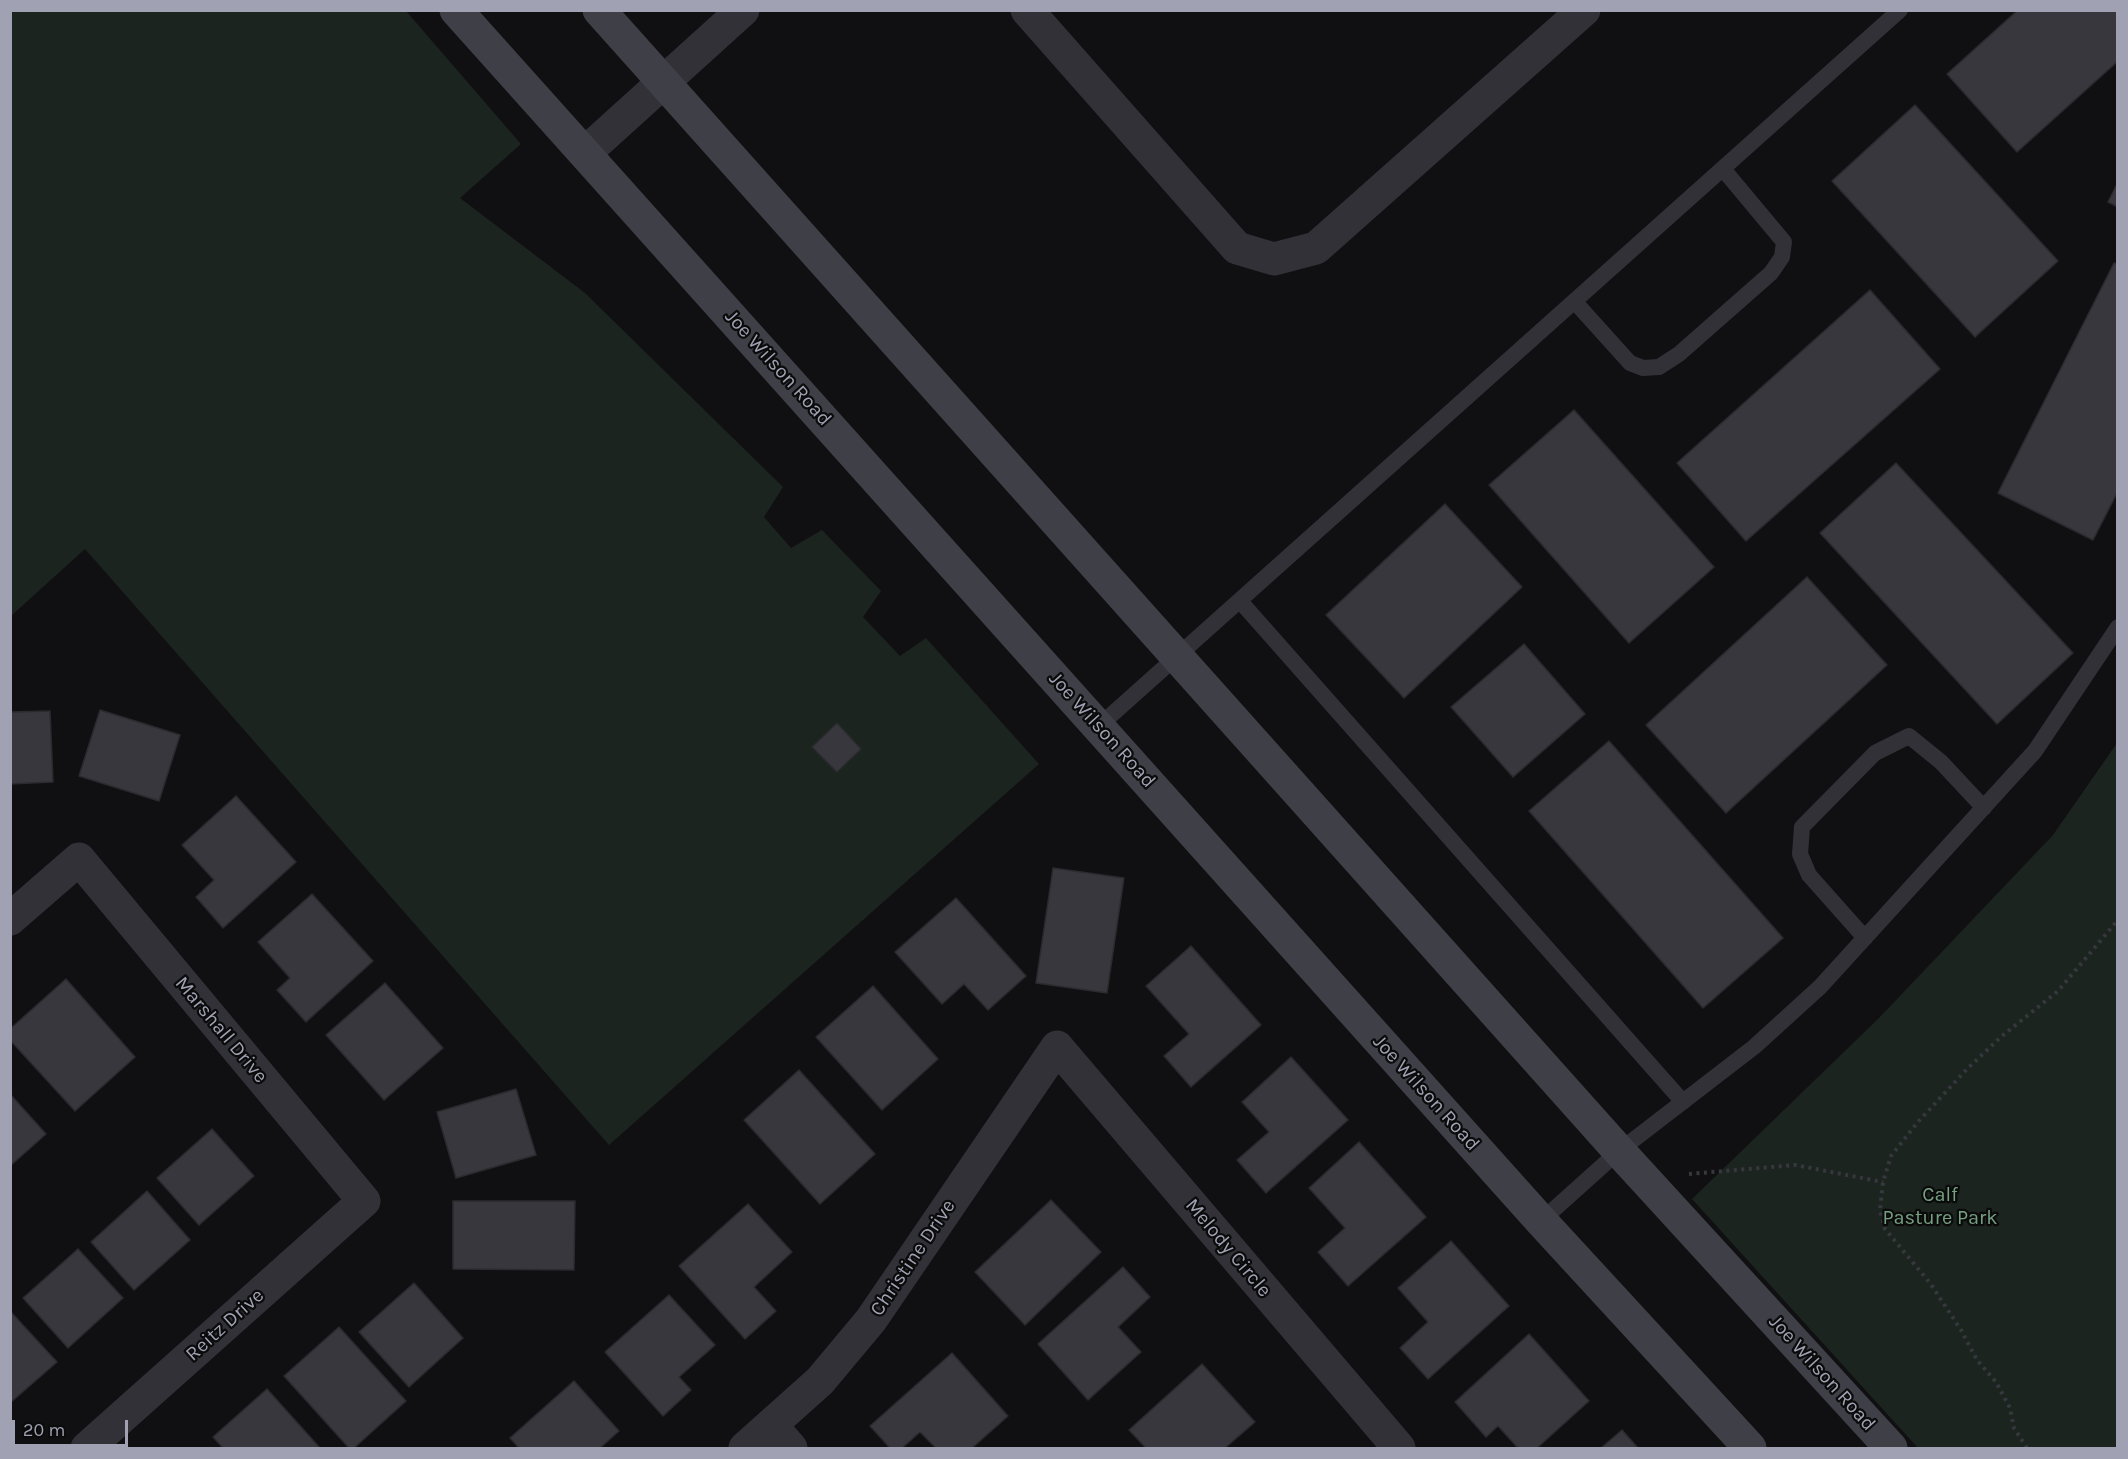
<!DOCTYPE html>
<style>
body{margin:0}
#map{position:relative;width:2128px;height:1459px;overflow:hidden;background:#101012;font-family:Karla,sans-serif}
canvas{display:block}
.frame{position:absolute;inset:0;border:12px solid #a0a2b3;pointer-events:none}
.scale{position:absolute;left:12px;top:1420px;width:116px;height:27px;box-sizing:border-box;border:3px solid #a0a2b3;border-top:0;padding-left:8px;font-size:18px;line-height:21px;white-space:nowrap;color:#a0a2b3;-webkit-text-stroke:4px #0b0b0c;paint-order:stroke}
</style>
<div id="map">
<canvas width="2128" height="1459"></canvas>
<div class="frame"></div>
<div class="scale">20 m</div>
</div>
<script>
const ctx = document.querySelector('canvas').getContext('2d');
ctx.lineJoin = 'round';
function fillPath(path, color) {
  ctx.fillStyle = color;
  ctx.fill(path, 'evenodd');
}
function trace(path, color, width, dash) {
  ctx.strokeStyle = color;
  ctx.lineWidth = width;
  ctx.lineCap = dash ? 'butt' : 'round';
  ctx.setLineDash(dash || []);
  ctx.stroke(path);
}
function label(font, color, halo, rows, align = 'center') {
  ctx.font = font + ' Karla,sans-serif';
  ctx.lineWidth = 4.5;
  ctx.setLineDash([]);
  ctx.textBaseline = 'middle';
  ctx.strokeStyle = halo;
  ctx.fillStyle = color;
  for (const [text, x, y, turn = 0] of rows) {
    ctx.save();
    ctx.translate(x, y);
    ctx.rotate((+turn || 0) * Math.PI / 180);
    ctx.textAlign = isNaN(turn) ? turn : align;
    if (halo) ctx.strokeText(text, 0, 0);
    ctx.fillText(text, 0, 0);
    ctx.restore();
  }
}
fillPath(new Path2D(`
 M11,11H406L521,144L460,198L585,293L783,487L764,517L791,548L822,530L881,591L863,617L900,656L926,638L1039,764L609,1145L85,549L11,616Z
 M2117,743V1448H1918L1692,1199L1879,1018L2053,835Z`), '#1c241f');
const building = new Path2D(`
 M2018,10H2118V61L2017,152L1947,74Z
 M1915,105L2058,261L1975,337L1832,181Z
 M2118,182V207L2108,202Z
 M2114,263L2118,264V491L2093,540L1998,493Z
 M1870,290L1940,369L1746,541L1677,463Z
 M1574,410L1714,567L1629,643L1489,485Z
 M1896,463L2073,653L1997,724L1820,533Z
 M1445,504L1522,587L1404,698L1326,615Z
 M1807,577L1887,665L1726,813L1646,725Z
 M1524,644L1585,714L1513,777L1451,707Z
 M100,710L180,735L159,801L79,776Z
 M50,711L53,782L10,784V712Z
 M837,723L861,749L837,772L812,747Z
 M1609,741L1783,938L1703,1008L1529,811Z
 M236,796L296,862L223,928L196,897L214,880L182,845Z
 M1053,868L1124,878L1107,993L1036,983Z
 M312,894L373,961L306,1022L277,990L290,978L258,942Z
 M956,898L1026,976L988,1010L964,984L942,1004L895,952Z
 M1191,946L1261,1025L1191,1087L1164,1056L1189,1034L1146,986Z
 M66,979L135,1057L75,1111L10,1040V1029Z
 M385,983L443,1048L384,1100L326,1035Z
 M873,986L938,1059L882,1110L816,1037Z
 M1291,1057L1348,1120L1266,1193L1237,1160L1269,1132L1242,1102Z
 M799,1070L875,1154L820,1204L744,1120Z
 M516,1089L536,1155L456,1178L437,1112Z
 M10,1094L46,1134L10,1166Z
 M212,1129L254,1176L199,1225L157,1178Z
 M1359,1142L1426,1217L1348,1286L1318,1252L1345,1228L1309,1188Z
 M147,1191L190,1240L134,1290L91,1242Z
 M1051,1200L1101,1252L1025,1325L975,1272Z
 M453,1201H575L574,1270L453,1269Z
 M748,1204L792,1252L754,1287L776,1311L745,1339L679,1266Z
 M1451,1241L1509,1306L1428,1379L1400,1348L1428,1322L1398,1288Z
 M78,1249L123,1298L68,1348L23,1298Z
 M1123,1267L1150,1297L1118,1327L1141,1352L1088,1400L1038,1344Z
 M414,1283L463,1338L409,1387L359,1332Z
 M669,1295L715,1345L679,1377L691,1390L663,1416L605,1352Z
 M10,1311L57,1362L10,1403Z
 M339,1327L406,1401L354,1448H349L284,1376Z
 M1529,1334L1589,1401L1537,1448H1518L1498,1426L1486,1437L1455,1402Z
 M952,1353L1008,1416L972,1448H936L920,1432L902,1448H890L870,1426Z
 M1202,1364L1255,1422L1225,1448H1146L1129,1430Z
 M574,1381L619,1431L600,1448H519L510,1438Z
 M267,1389L320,1448H223L213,1437Z
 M1622,1430L1638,1448H1601Z`);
fillPath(building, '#38373d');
trace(building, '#2b2a2e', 1.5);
trace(new Path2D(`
 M1689,1174L1795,1165L1883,1182
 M2027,1448L2014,1428L2010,1408L1996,1382L1977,1360L1961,1330L1930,1283L1885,1229L1880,1210L1883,1182L1891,1156L1917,1123L1967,1069L2002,1036L2058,991L2118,920`), '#37373e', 4, [3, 4.5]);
trace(new Path2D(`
 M1575,302L1630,363L1643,368L1659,367L1679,354L1771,273L1782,257L1784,242L1723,169
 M1240,601L1683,1102
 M1099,726L1900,10
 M1865,938L1809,875L1800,854L1802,827L1875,753L1909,736L1941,762L1984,808
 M1541,1221L1619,1151L1754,1047L1820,987L2035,751L2118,627`), '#313137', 16);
trace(new Path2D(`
 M1027,10L1237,248L1274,259L1316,248L1584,10
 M585,153L743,10
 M10,919L79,859L364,1201L87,1448
 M771,1425L791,1448
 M745,1448L820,1381L871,1320L1057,1047L1399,1448`), '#313137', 33);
trace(new Path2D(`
 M456,10L1541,1221L1750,1448
 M599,10L1619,1151L1891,1448`), '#3f3f47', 33);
label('20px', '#a0a2b3', '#0b0b0c', [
 ["Joe Wilson Road",778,368,48],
 ["Joe Wilson Road",1102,730,48],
 ["Marshall Drive",221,1030,50],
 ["Joe Wilson Road",1426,1093,48],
 ["Melody Circle",1228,1248,50],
 ["Christine Drive",913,1258,-56],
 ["Reitz Drive",225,1325,-42],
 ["Joe Wilson Road",1822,1373,48]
]);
label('20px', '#76a082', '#0b0b0c', [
 ["Calf",1940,1195],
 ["Pasture Park",1940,1218]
]);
</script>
